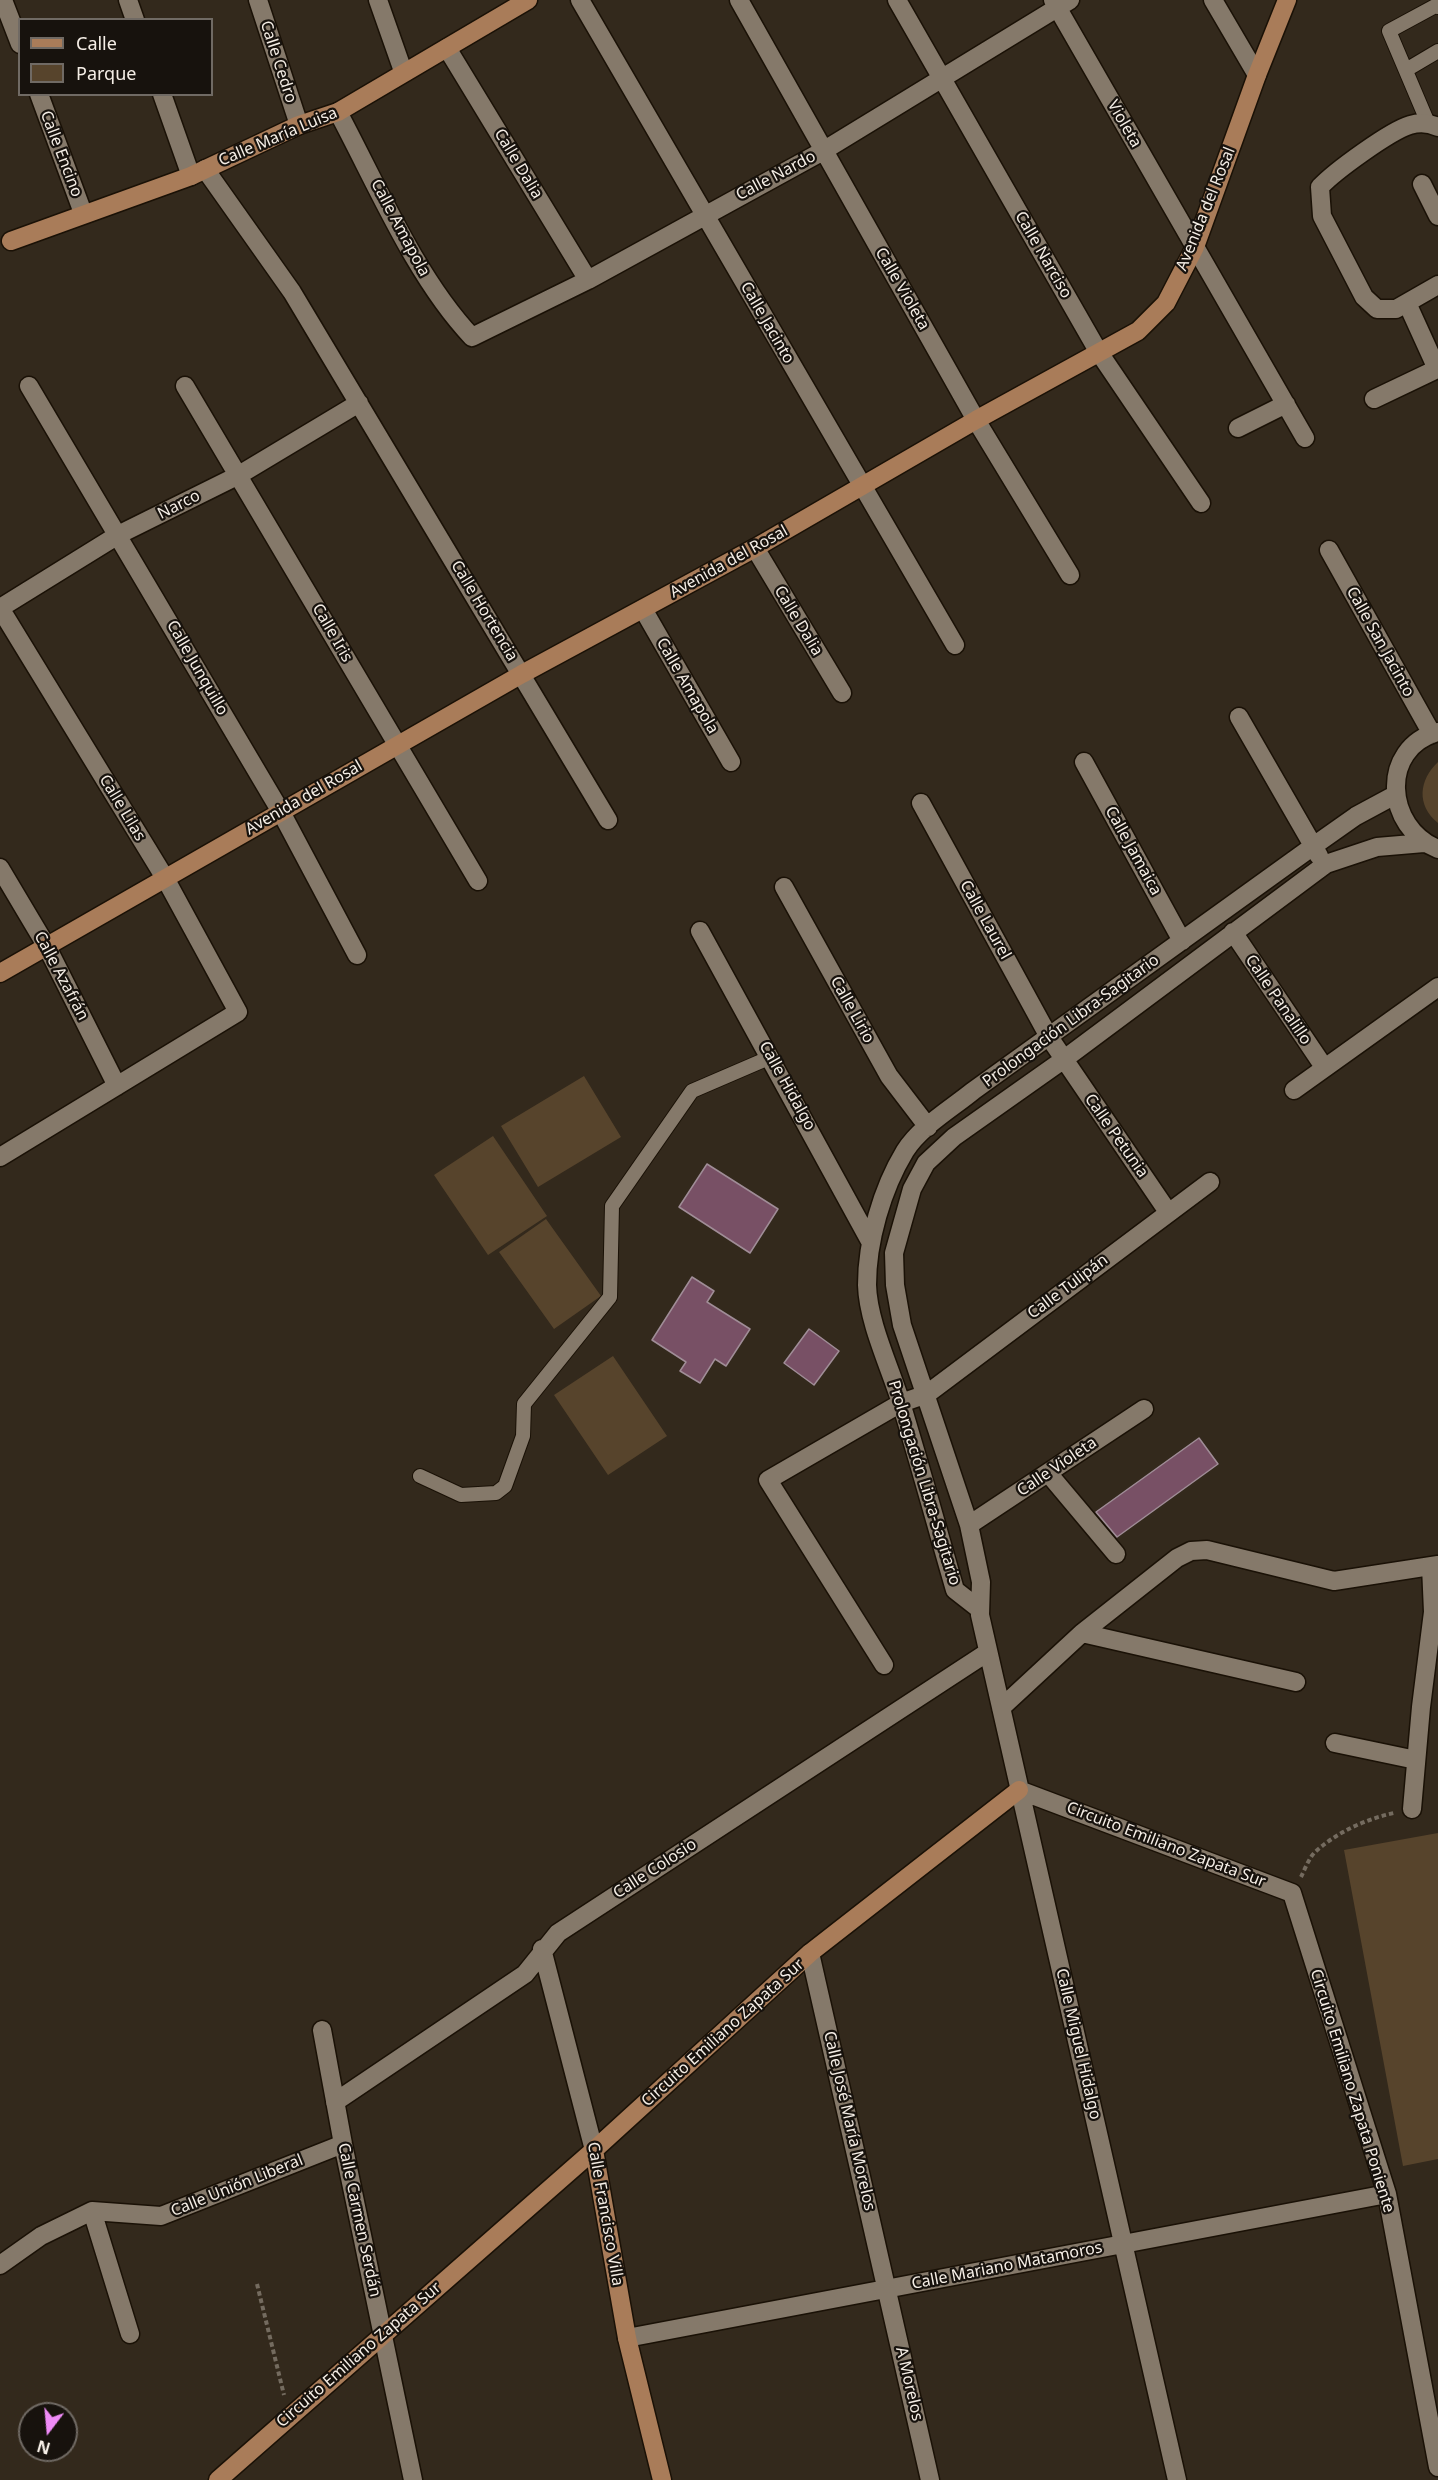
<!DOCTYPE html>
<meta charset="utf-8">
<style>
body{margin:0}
#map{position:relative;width:1438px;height:2480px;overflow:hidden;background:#33291c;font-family:"Noto Sans",sans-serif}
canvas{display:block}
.legend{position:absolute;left:18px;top:18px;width:195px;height:78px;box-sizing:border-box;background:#17120d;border:2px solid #706a64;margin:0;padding:8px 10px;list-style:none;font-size:18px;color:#f5eee6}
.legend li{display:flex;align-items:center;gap:12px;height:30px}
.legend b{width:30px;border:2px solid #706a64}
.north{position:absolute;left:18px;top:2402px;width:60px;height:60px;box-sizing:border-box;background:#17120d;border:2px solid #706a64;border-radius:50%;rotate:196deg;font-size:16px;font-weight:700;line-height:24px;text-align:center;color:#f5eee6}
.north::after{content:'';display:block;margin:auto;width:21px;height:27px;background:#ef8bf7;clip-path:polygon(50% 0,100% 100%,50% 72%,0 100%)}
</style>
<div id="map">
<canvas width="1438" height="2480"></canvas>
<ul class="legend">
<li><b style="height:8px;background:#a97c59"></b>Calle</li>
<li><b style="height:16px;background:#57442c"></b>Parque</li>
</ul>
<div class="north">N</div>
</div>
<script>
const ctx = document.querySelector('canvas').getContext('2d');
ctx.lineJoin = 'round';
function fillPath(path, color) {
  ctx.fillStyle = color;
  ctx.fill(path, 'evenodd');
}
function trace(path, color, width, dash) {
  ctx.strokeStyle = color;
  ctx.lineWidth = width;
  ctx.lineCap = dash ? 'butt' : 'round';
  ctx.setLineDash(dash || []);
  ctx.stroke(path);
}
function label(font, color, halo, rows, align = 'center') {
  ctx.font = font + ' "Noto Sans",sans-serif';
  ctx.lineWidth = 4.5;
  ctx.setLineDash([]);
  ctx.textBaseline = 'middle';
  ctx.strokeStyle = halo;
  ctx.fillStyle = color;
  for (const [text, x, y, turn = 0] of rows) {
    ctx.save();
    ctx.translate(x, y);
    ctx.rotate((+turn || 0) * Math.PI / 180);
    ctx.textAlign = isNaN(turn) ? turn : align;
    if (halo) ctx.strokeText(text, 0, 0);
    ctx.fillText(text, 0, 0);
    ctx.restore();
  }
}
fillPath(new Path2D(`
 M1438,762V823C1416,805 1419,780 1438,762Z
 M584,1076L621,1137L538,1187L501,1126Z
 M493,1136L547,1216L488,1255L434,1175Z
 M546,1219L601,1296L554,1329L499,1252Z
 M613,1356L667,1436L608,1475L554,1395Z
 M1438,1833V2159L1403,2166L1344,1850Z`), '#57442c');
const building = new Path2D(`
 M707,1164L778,1209L750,1253L679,1207Z
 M692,1277L714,1291L707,1302L750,1329L726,1366L715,1359L700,1383L680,1371L686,1362L652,1340Z
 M809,1329L839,1351L814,1385L784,1363Z
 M1199,1438L1218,1464L1117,1537L1096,1512Z`);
fillPath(building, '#785065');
trace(building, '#a08d97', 1.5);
const lane = new Path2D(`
 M1406,70L1438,51
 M1428,123L1389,31L1437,5L1438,7
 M420,1476L461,1495L496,1493L505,1486L523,1436L524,1404L610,1297L612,1206L692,1091L771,1057`);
const street = new Path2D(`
 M3,0L20,44
 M128,0L135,20
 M258,0L299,125
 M378,0L403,71
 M580,0L955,645
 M739,0L976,420L1070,575
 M897,0L1098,351L1201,503
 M1053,0L1305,438
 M1213,0L1257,75
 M447,48L588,280
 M39,94L83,213
 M162,94L191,176
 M338,112C377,185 416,278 472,337L588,280L823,151L1070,0
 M1438,127C1429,123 1420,122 1410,125C1390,131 1335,171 1320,187L1322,216L1364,297L1377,309H1396L1438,285
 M205,169L292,292L608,820
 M1422,184L1438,216
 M29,386L281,812L357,955
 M185,386L478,881
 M1374,399L1437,369L1407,303
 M1238,428L1286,404
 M755,548L842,693
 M1329,550L1432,734
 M0,608L165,878L238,1012L0,1157
 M0,608L118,535L239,475L359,403
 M643,609L731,762
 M1239,717L1319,856
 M1438,732C1379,748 1385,828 1438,849
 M1084,762L1182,941
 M921,803L1049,1037L1168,1212
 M0,868L47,947L117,1086
 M784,887L889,1076L928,1127
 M700,931L871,1243
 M1233,932L1324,1067
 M1294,1090L1438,987
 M1048,1473L1116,1554
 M969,1525L1144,1409
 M978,1608L955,1590C937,1528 920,1465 901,1403C890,1367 868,1322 867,1285C867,1241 882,1189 905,1151C920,1127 951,1109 973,1091L1312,847L1356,816L1395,795
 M1082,1633L1296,1682
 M884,1665L768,1480L901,1403L927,1394L1210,1182
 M1001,1708L1082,1633L1177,1558L1191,1551L1207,1550L1334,1581L1438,1565
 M1335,1743L1416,1760
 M1019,1790L1292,1893L1387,2194L1438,2467
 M1412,1809L1421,1707L1433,1612L1431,1566
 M542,1949L594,2150
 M810,1953L930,2480
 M322,2030L343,2144L413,2480
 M335,2102L525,1974L558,1933L988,1652
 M92,2211L130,2334
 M0,2265L41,2236L92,2211L161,2216L343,2144
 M627,2338L1387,2194
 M1177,2480L980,1615L981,1582L969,1525L902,1325L895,1285L894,1253L912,1189L926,1163L954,1137L1063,1060L1326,864L1377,847L1424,843`);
const secondary = new Path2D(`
 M11,241L191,176L299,125L338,112L528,0
 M0,973L522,674L755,548L976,420L1138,331L1166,303L1195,247L1257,75L1287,0
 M594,2150L627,2338L662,2480
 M218,2480L594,2150L810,1953L1019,1790`);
trace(lane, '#1a1106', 16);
trace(street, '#1a1106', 21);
trace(secondary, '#1a1106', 21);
trace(new Path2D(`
 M1301,1877C1305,1869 1309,1858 1315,1852C1337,1832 1366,1819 1394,1813
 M257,2284L284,2395`), '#746b5f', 4, [4.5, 3]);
trace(lane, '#85796a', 14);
trace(street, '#85796a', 18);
trace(secondary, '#a97c59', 18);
label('16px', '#f5eee6', '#17120d', [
 ["Calle Cedro",278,62,72],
 ["Violeta",1124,124,60],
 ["Calle María Luisa",278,137,-23],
 ["Calle Encino",61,154,69],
 ["Calle Dalia",518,164,59],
 ["Calle Nardo",776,176,-28],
 ["Avenida del Rosal",1206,209,-68],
 ["Calle Amapola",400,228,62],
 ["Calle Narciso",1043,255,60],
 ["Calle Violeta",902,289,60],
 ["Calle Jacinto",767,323,60],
 ["Narco",179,505,-27],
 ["Avenida del Rosal",729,562,-29],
 ["Calle Hortencia",484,611,59],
 ["Calle Dalia",798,621,59],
 ["Calle Iris",332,633,60],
 ["Calle San Jacinto",1380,642,61],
 ["Calle Junquillo",197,668,60],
 ["Calle Amapola",687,686,60],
 ["Avenida del Rosal",304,798,-30],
 ["Calle Lilas",122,808,59],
 ["Calle Jamaica",1133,851,61],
 ["Calle Laurel",985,920,61],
 ["Calle Azafrán",61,976,62],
 ["Calle Panalillo",1278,1000,56],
 ["Calle Lirio",852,1010,61],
 ["Prolongación Libra-Sagitario",1071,1021,-36],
 ["Calle Hidalgo",787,1086,61],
 ["Calle Petunia",1116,1136,55],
 ["Calle Tulipán",1068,1287,-37],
 ["Calle Violeta",1057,1467,-34],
 ["Prolongación Libra-Sagitario",924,1483,73],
 ["Circuito Emiliano Zapata Sur",1166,1845,21],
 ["Calle Colosio",655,1869,-33],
 ["Circuito Emiliano Zapata Sur",723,2033,-42],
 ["Calle Miguel Hidalgo",1078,2044,77],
 ["Circuito Emiliano Zapata Poniente",1352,2091,73],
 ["Calle José María Morelos",849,2121,77],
 ["Calle Unión Liberal",237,2186,-22],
 ["Calle Francisco Villa",605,2214,80],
 ["Calle Carmen Serdán",359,2220,78],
 ["Calle Mariano Matamoros",1007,2266,-11],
 ["Circuito Emiliano Zapata Sur",359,2355,-41],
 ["A Morelos",909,2384,77]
]);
</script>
